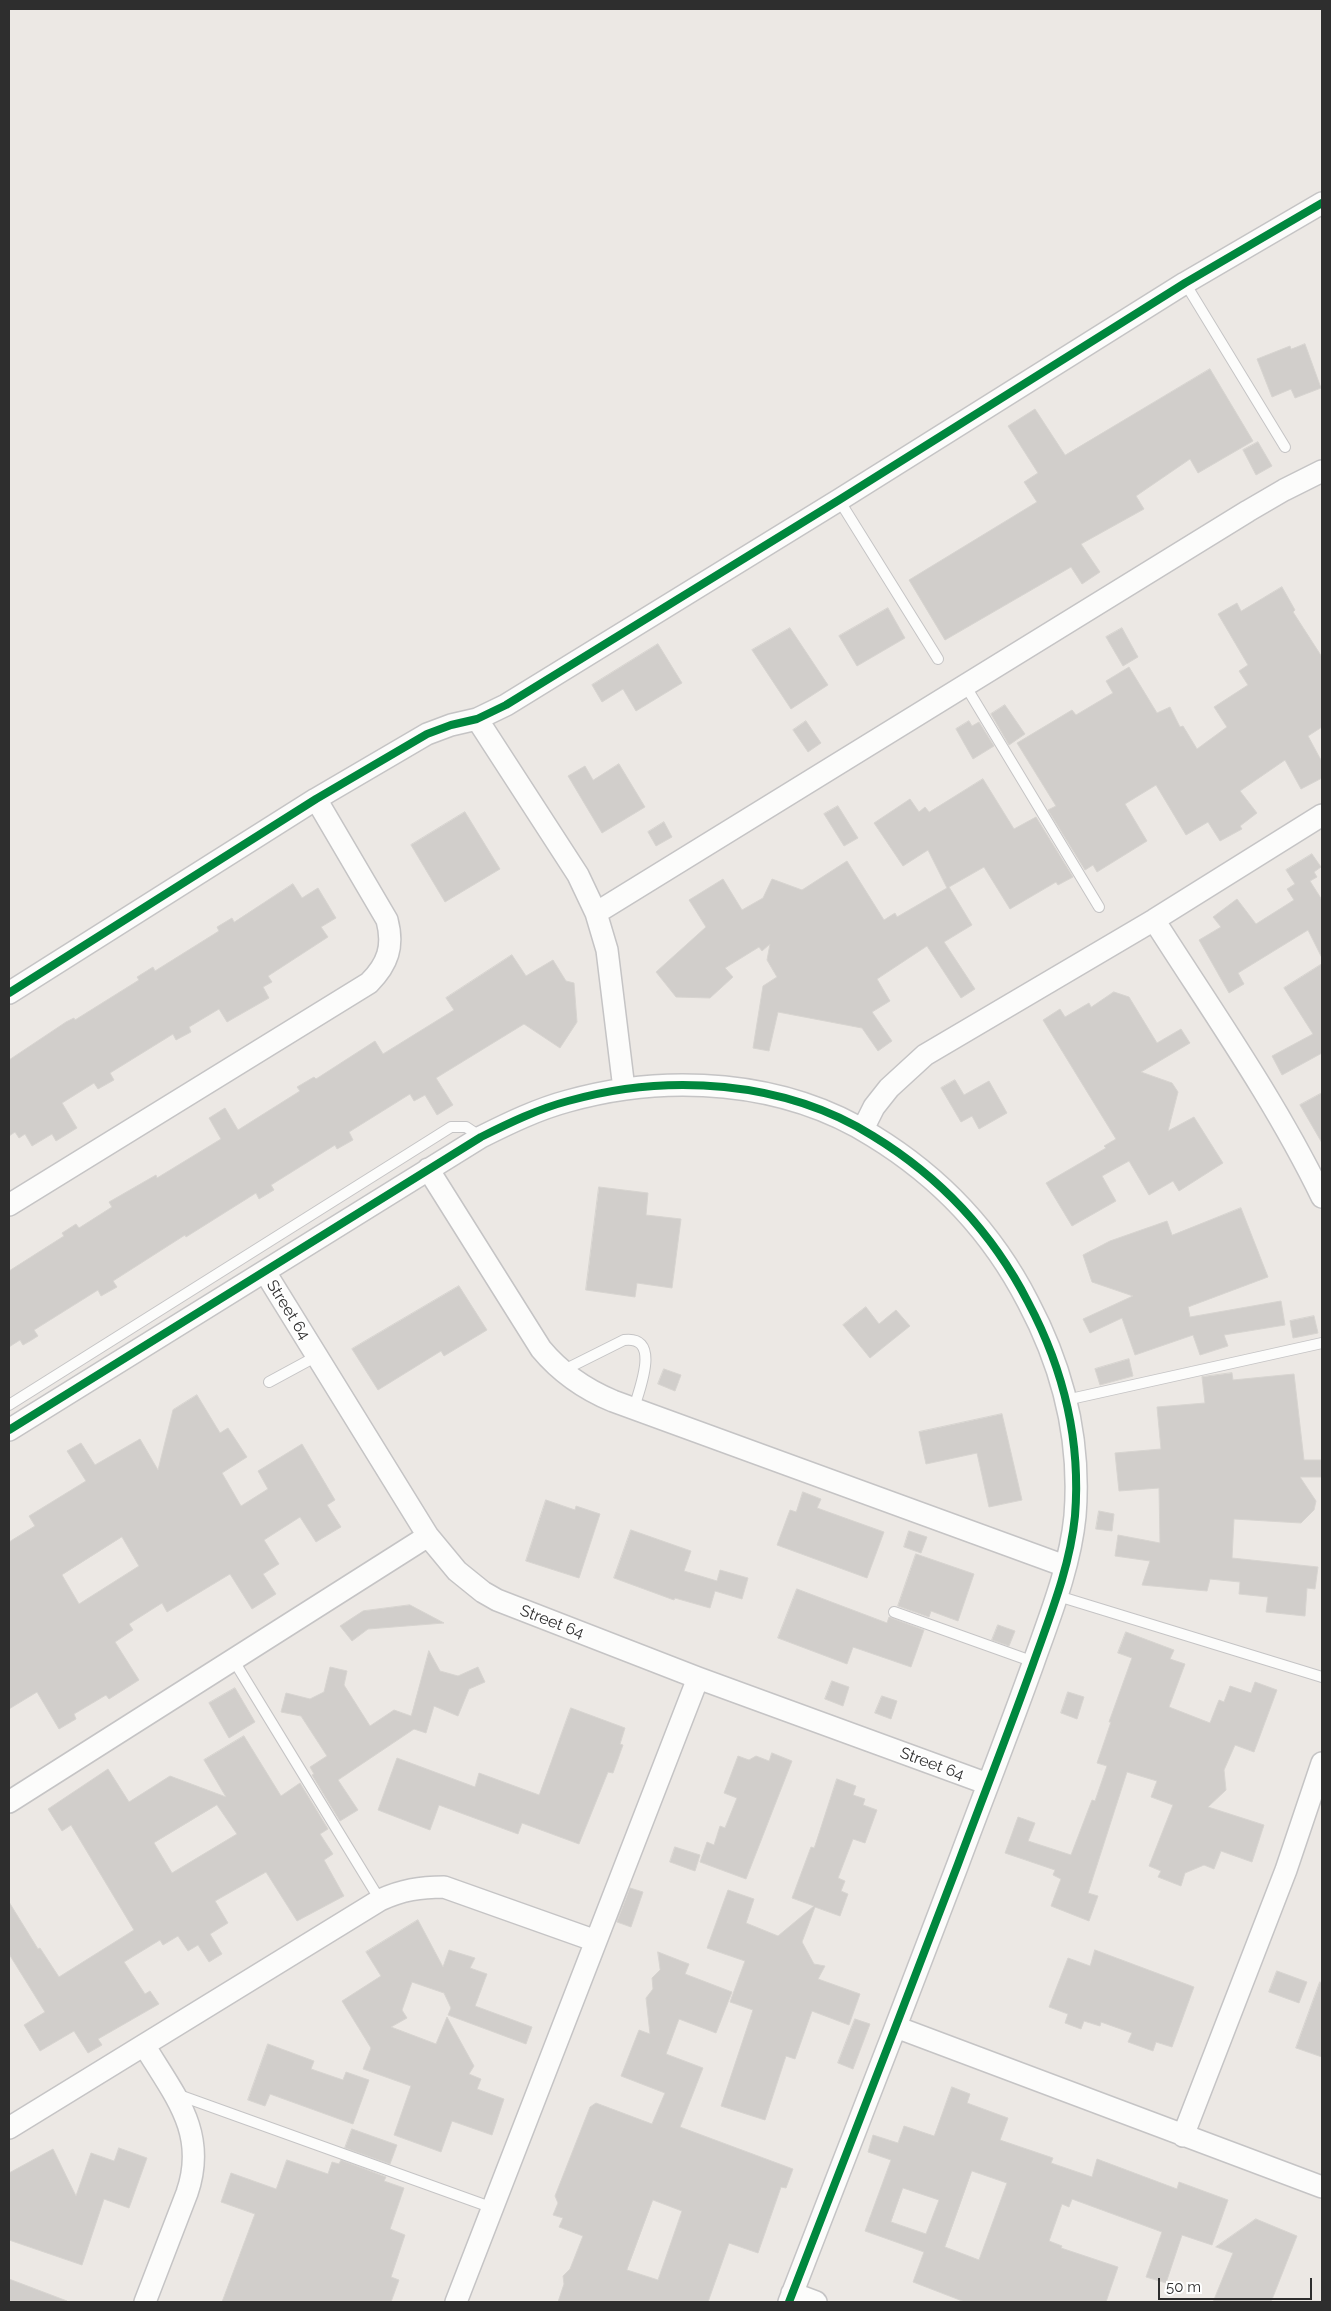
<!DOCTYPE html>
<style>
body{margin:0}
#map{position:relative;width:1331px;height:2311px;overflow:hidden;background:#ece8e4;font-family:Raleway,sans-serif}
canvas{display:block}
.frame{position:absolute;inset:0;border:10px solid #2e2e2e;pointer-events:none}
.scale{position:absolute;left:1158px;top:2278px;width:154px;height:22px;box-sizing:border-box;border:2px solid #2e2e2e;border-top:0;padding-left:6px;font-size:15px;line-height:18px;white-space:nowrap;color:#2e2e2e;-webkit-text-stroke:4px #fff;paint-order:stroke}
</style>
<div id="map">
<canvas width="1331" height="2311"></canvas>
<div class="frame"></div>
<div class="scale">50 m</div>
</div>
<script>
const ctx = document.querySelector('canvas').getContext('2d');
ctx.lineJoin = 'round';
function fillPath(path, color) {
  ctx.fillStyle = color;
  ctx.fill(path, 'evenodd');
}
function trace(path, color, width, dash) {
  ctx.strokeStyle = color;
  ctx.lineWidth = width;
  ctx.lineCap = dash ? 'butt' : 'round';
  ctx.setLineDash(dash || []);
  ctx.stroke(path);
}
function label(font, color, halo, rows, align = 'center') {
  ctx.font = font + ' Raleway,sans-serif';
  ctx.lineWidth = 4;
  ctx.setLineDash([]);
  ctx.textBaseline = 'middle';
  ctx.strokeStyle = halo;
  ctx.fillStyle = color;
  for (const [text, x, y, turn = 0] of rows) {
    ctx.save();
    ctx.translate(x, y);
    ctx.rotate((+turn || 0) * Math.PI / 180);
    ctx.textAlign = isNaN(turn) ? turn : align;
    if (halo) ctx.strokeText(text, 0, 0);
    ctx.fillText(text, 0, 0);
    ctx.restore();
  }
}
const building = new Path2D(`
 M1305,344L1321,388L1295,398L1291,389L1272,397L1257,359L1290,346L1291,349Z
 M1210,369L1253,441L1198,473L1190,459L1136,496L1144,509L1081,544L1100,572L1082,584L1071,567L945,640L909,580L1037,502L1024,482L1038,473L1008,426L1035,409L1065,455Z
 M1258,442L1272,466L1256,475L1243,450Z
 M1282,587L1295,610L1293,612L1322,657V727L1308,736L1322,762V778L1301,789L1285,760L1240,791L1257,813L1240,826L1242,829L1220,841L1208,822L1186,835L1156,785L1125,804L1147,841L1097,872L1093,865L1085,870L1048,810L1056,806L1017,743L1072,710L1076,715L1113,693L1106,681L1129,667L1157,713L1170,707L1180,727L1183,726L1197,749L1227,727L1214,707L1248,685L1239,671L1248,665L1218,614L1237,603L1241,611Z
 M888,608L905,638L857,666L839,636Z
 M790,628L828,685L791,709L752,650Z
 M1122,628L1138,657L1123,666L1106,637Z
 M658,644L682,683L636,711L623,689L602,702L592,685Z
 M1005,705L1025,734L1009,745L991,714Z
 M806,721L821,743L808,752L793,730Z
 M969,721L972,726L979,722L994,746L973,759L956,729Z
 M619,764L645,807L602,833L568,776L585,766L593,780Z
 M983,779L1014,829L1036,817L1073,877L1058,885L1056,882L1010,909L984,867L949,887L972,925L944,942L975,989L961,998L927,946L877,979L890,1001L872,1012L892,1041L878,1051L862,1028L778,1012L769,1051L753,1048L763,986L777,977L767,960L770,944L762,951L759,947L725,968L733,977L710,998L676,997L656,972L706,927L689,900L723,879L742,910L763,898L772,879L802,890L847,861L884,920L895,913L897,917L947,888L928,850L903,866L874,823L910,799L919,812L925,807L929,812Z
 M838,806L858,838L844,846L824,814Z
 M465,812L500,869L445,902L411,845Z
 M664,822L672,837L656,846L648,832Z
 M1312,854L1321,867L1314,872L1317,877L1310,881L1322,900V958L1308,930L1238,973L1244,984L1229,993L1199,940L1221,927L1213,917L1237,899L1256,924L1294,900L1287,889L1295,884L1286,870Z
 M293,884L302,898L318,888L336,918L321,927L328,937L268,976L272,982L263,987L269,998L227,1022L219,1009L189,1027L191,1032L176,1040L173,1034L110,1073L114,1080L98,1089L94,1083L62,1103L77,1128L56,1141L52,1134L32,1146L25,1134L19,1138L15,1132L9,1136V1060L66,1022L74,1018L75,1020L139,980L137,977L153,967L155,971L219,931L217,927L232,918L234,922Z
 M512,955L526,976L553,960L566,981L574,983L577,1022L560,1048L524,1024L436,1078L453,1105L437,1115L425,1095L414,1101L410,1094L349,1132L353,1140L337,1149L335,1145L271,1185L274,1190L259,1199L256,1193L186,1237L185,1235L113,1281L117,1287L101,1296L98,1290L34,1330L38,1336L30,1341L23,1345L20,1340L9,1347V1271L64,1236L62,1233L76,1224L79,1228L112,1207L109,1202L156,1175L157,1178L221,1139L209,1118L225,1108L238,1130L300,1091L297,1087L314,1077L316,1079L375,1041L383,1054L454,1010L446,998Z
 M1322,964V1053L1282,1075L1272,1056L1313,1034L1284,988Z
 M1114,992L1129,997L1157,1043L1181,1029L1190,1043L1141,1072L1172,1083L1178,1092L1168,1131L1194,1117L1223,1163L1179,1191L1173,1181L1149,1195L1129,1161L1102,1176L1116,1201L1072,1226L1046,1183L1106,1148L1104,1146L1116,1139L1043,1020L1060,1009L1065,1017L1089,1003L1091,1007Z
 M955,1080L964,1095L989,1081L1007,1113L979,1129L972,1116L961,1122L941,1088Z
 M1322,1093V1143L1300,1105Z
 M599,1187L648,1193L646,1215L681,1219L672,1288L637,1283L635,1297L586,1290Z
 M1241,1208L1268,1277L1188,1307L1190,1317L1281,1301L1285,1325L1224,1335L1228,1346L1200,1355L1193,1335L1135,1355L1122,1318L1090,1333L1083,1319L1133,1296L1092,1282L1083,1255L1110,1241L1167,1221L1172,1235Z
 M459,1286L487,1330L444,1356L441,1351L378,1390L352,1349Z
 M866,1307L879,1324L896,1310L910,1326L870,1358L843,1325Z
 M1314,1316L1318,1333L1293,1338L1290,1321Z
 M1129,1359L1133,1376L1100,1385L1095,1369Z
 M664,1369L681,1375L675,1391L658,1384Z
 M1232,1373L1233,1380L1294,1374L1304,1460H1322V1477H1300L1316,1501L1314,1510L1301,1523L1234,1519L1232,1558L1318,1567L1315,1589L1307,1588L1305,1616L1266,1612L1268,1597L1239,1594L1240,1582L1210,1579L1207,1591L1142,1585L1150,1561L1115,1556L1118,1535L1160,1543L1159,1488L1119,1491L1115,1453L1161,1449L1157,1407L1205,1403L1202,1377Z
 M197,1395L220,1433L228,1428L247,1457L222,1473L241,1506L268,1489L258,1471L302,1444L335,1500L327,1505L341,1527L316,1542L300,1517L264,1540L279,1564L263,1574L276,1594L252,1609L230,1574L167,1612L162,1603L129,1624L133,1630L115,1642L139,1680L109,1699L106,1695L74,1714L76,1719L59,1729L37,1692L9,1709V1542L35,1526L29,1516L86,1481L67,1451L81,1443L95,1465L140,1439L158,1470L173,1410ZM122,1537L139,1566L79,1604L62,1575Z
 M1002,1414L1022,1500L989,1507L977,1453L926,1464L919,1432Z
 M803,1492L821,1499L817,1508L884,1532L867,1578L777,1545L790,1510L796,1512Z
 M546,1500L575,1510L576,1506L600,1514L579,1578L526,1561Z
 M1099,1511L1114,1514L1112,1531L1096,1529Z
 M631,1530L691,1551L684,1571L717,1581L720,1570L748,1578L742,1599L715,1591L710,1608L675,1598L674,1600L614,1578Z
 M909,1531L927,1537L921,1553L904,1547Z
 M916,1554L974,1574L958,1621L931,1611L929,1617L898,1606Z
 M797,1589L887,1623L889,1617L924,1630L911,1667L853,1647L847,1664L778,1638Z
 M410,1605L444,1623L368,1629L352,1641L340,1626L363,1611Z
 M998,1625L1015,1631L1009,1646L992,1640Z
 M1126,1632L1174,1650L1170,1659L1185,1664L1169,1707L1210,1723L1219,1700L1224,1702L1230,1686L1251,1693L1255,1682L1277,1690L1254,1752L1235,1745L1224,1770L1226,1790L1208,1807L1264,1825L1252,1862L1221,1851L1214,1869L1204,1865L1185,1873L1181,1886L1158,1877L1161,1871L1149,1866L1173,1805L1151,1797L1157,1781L1127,1772L1088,1893L1098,1896L1089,1921L1051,1906L1061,1879L1053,1875L1055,1870L1005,1853L1018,1817L1035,1823L1028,1841L1071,1855L1092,1800L1095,1801L1107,1766L1097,1763L1111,1722H1109L1132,1658L1118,1653Z
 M429,1651L440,1671L458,1676L478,1667L485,1682L469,1689L458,1716L434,1706L426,1733L414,1729L338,1780L358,1810L340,1821L312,1775L314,1774L310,1767L327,1756L301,1716L281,1712L286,1693L310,1699L324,1692L330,1667L347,1671L344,1685L370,1726L394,1710L411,1716Z
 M832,1681L849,1687L843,1706L825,1699Z
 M235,1688L255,1722L229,1738L209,1703Z
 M1068,1692L1084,1697L1077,1719L1061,1713Z
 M882,1696L897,1701L891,1719L875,1713Z
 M571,1708L625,1728L620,1744L623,1745L613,1773L608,1772L579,1844L522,1823L518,1834L439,1805L430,1830L378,1810L397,1758L475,1787L479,1773L539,1795Z
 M244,1736L281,1796L300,1783L328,1829L320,1834L333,1854L324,1860L344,1896L297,1921L266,1872L215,1901L228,1923L210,1934L222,1954L209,1962L198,1945L188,1951L178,1936L163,1945L160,1940L124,1962L145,1994L150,1991L159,2004L98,2039L102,2045L88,2053L74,2031L40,2051L24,2025L45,2012L9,1954V1902L38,1949L40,1948L59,1977L134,1930L71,1825L62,1831L48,1809L108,1769L129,1802L170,1776L226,1797L204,1760ZM217,1805L237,1834L172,1873L154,1843Z
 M772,1753L792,1761L746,1879L700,1862L707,1842L714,1845L720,1826L725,1828L737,1798L724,1793L738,1756L749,1760L756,1756L769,1761Z
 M837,1779L856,1786L853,1795L865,1799L863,1805L877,1810L865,1843L853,1839L838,1878L845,1881L841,1891L848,1894L840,1916L815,1907L802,1942L814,1964L825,1966L818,1979L860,1994L849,2025L812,2011L795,2059L786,2056L765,2120L721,2106L753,2010L730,2002L745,1961L707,1948L728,1890L754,1899L746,1923L778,1936L814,1906L792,1898L811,1847L814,1848Z
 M675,1847L700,1855L695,1871L670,1862Z
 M630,1888L643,1892L631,1927L617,1922Z
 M418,1920L443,1967L449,1950L475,1958L470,1968L487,1974L475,2006L532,2027L526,2044L448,2015L451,2008L444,1993L412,1982L402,2010L407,2018L391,2027L436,2044L447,2017L474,2066L469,2074L481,2079L477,2089L504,2099L492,2135L452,2121L441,2152L394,2135L411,2086L363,2069L371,2048L342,2001L381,1976L366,1952Z
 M1095,1950L1194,1987L1172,2047L1156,2042L1153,2051L1128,2042L1132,2033L1101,2022L1100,2026L1084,2021L1081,2029L1065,2023L1068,2014L1049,2007L1068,1958L1090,1966Z
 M658,1952L689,1964L685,1974L732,1992L716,2033L679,2019L666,2054L703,2068L680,2127L793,2169L786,2188L781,2187L758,2253L729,2243L708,2302H558L564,2284L563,2276L570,2269L583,2236L559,2227L563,2218L553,2215L558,2203L555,2196L590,2107L596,2103L652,2124L665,2093L621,2076L639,2030L650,2034L646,1998L653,1989L652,1978L660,1970ZM653,2200L682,2211L658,2280L627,2270Z
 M1277,1971L1307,1982L1299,2003L1269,1992Z
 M1320,1982L1322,1983V2057L1296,2048Z
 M855,2019L870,2024L853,2069L838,2063Z
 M268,2044L314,2061L311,2069L343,2080L346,2072L369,2080L353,2124L270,2094L265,2106L248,2100Z
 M952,2087L970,2094L967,2103L1008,2118L1000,2140L1053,2158L1051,2163L1092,2177L1097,2159L1177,2189L1179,2182L1228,2200L1212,2245L1182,2235L1166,2283L1146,2277L1162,2232L1072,2199L1069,2207L1062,2204L1049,2241L1062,2246L1061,2248L1118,2267L1106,2302H965L913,2282L924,2252L865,2231L891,2160L868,2152L873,2135L898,2143L904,2126L934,2136ZM972,2171L1007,2183L979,2260L945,2247ZM903,2188L939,2200L926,2234L891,2222Z
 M352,2129L397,2145L390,2164L345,2148Z
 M119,2148L147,2158L129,2208L104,2199L82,2265L9,2240V2173L53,2149L76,2196L91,2153L114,2161Z
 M287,2160L328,2174L332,2162L339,2164L341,2160L386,2177L384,2181L404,2188L390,2229L405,2235L391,2277L399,2280L391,2302H222L255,2214L221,2202L231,2173L276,2189Z
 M1256,2219L1297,2236L1271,2302H1213L1233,2253L1216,2247Z
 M9,2279L67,2301L66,2302H9Z`);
fillPath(building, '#d1cecb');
trace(building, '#d7d4d0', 1);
const service = new Path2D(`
 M1185,283L1285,447
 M839,500L938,659
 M965,685L1099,907
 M562,1371L624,1340C662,1335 639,1390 634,1408
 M269,1382L317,1356
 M1066,1400L1322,1343
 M9,1405L451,1127H466L481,1137
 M1058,1596L1322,1677
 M894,1612L1034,1662
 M234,1661L380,1900
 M176,2094L493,2208`);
const minor = new Path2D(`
 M477,719L578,875L596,913L607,950L624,1089
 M596,913L1248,511L1284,490L1322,471
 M1154,920C1212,1011 1275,1100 1322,1197
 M9,993L316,799L427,734L451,725L477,719L506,705L839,500L1185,283L1322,203
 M863,1129L874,1107L889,1088L925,1055L1154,920L1322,815
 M428,1169L541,1349C561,1373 584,1389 613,1401L1065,1566
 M9,1205L369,983C388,964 394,946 387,920L316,799
 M265,1272L428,1536L457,1571L483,1592L497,1600L698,1678L988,1784
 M9,1430L481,1137C509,1123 538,1109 568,1101C667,1073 784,1080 873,1136C940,1177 992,1232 1028,1302C1063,1368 1081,1441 1075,1516C1070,1567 1050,1616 1033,1664C1009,1731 983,1797 958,1864C902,2010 846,2157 789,2302
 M9,1802L428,1536
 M896,2027L1322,2187
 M144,2045C174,2095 208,2132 187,2193L145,2302
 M9,2128L380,1900C402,1890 420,1887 444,1887L596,1941
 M1183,2136L1286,1870L1322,1763
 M792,2293L816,2302
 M456,2302L698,1678`);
trace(service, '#c5c4c5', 12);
trace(minor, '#c5c4c5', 24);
trace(service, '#fcfcfb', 10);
trace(minor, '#fcfcfb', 21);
trace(new Path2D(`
 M9,993L316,799L427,734L451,725L477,719L506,705L839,500L1185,283L1322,203
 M9,1430L481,1137C509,1123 538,1109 568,1101C667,1073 784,1080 873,1136C940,1177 992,1232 1028,1302C1063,1368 1081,1441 1075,1516C1070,1567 1050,1616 1033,1664C1009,1731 983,1797 958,1864C902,2010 846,2157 789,2302`), '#00873e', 8);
label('16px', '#2e2e2e', '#fff', [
 ["Street 64",288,1310,58],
 ["Street 64",552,1622,21],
 ["Street 64",932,1764,20]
]);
</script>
